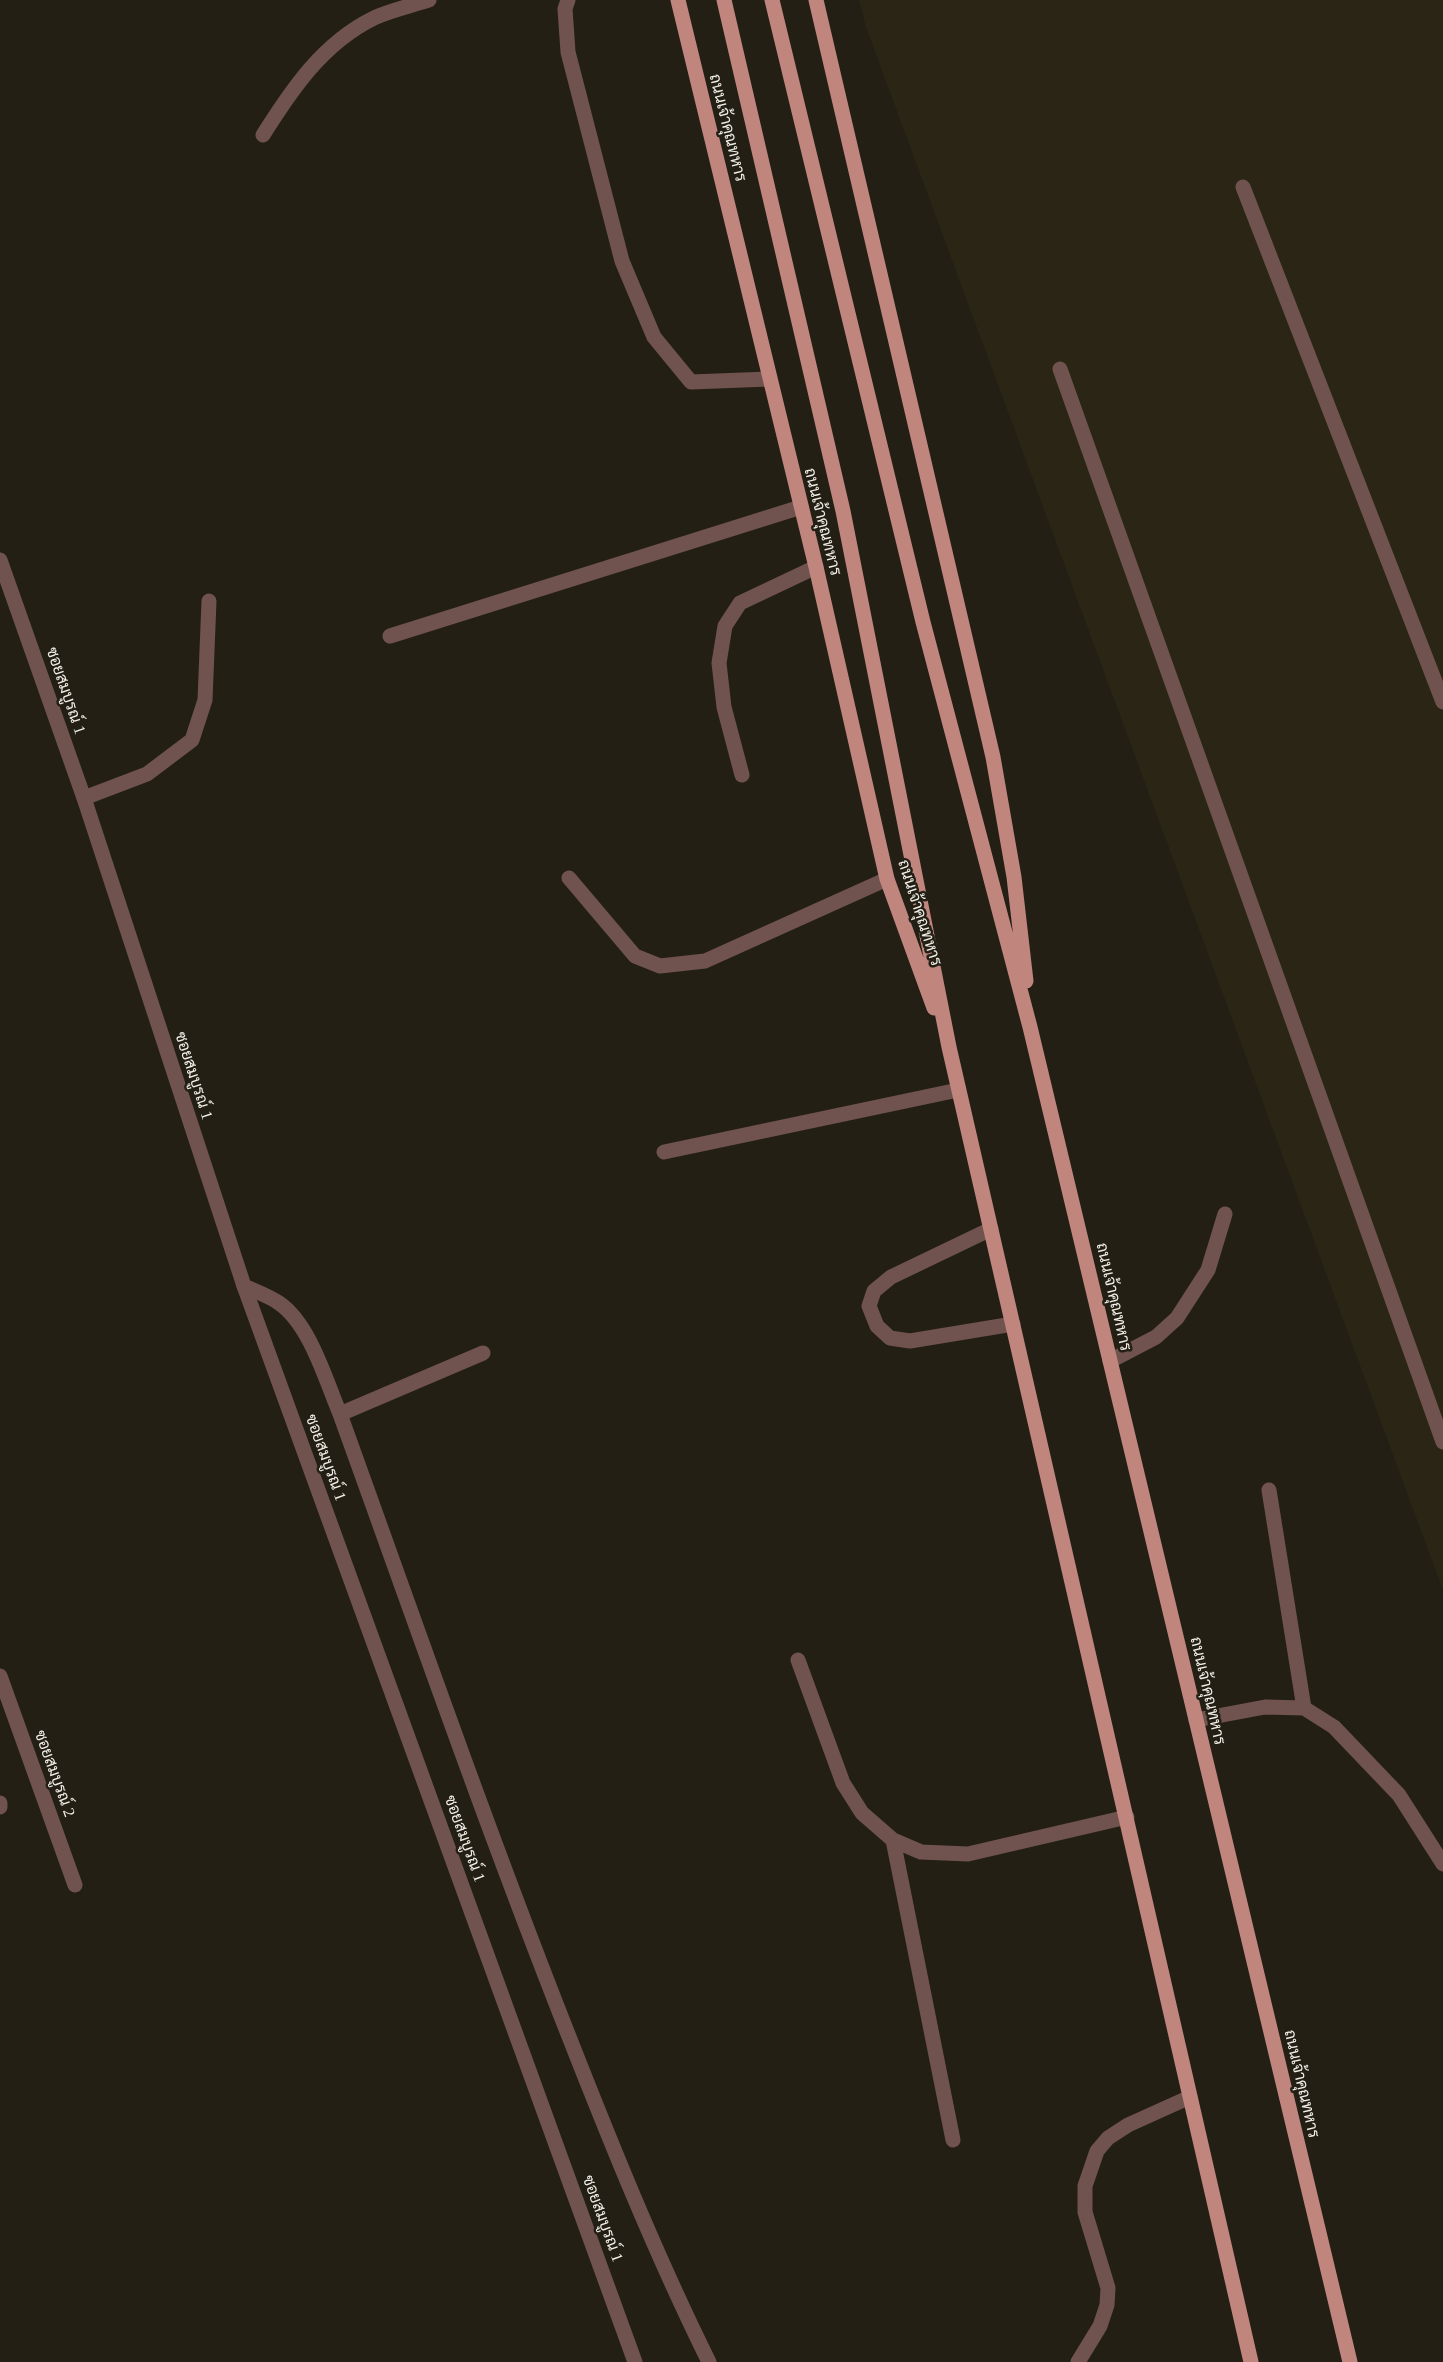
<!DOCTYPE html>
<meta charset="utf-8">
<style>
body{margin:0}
canvas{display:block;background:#231f15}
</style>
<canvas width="1443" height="2362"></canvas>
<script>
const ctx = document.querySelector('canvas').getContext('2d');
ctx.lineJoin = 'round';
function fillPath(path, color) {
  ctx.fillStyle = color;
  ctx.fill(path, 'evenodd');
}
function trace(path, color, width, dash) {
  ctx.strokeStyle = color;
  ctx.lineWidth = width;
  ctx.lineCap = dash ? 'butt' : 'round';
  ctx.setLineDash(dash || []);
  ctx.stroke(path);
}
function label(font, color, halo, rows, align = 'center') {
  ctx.font = font + ' "Times New Roman",Sarabun,serif';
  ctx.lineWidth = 5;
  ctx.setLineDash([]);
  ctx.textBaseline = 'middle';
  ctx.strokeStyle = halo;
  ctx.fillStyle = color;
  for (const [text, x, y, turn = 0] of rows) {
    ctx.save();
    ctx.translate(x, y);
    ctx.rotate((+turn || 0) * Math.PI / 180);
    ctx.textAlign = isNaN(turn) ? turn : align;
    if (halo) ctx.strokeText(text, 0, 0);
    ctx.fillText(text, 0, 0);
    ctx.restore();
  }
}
fillPath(new Path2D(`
 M859,0H1443V1590L866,27Z`), '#2a2514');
trace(new Path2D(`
 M568,0L565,9L568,52L622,261L654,337L691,382L769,379
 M263,135C292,89 323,43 374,18C391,10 411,6 429,0
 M1243,187L1443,702
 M1060,369L1443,1442
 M390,636L801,507
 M742,775L724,707L719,663L725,626L740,603L816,567
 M84,798L147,774L192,740L205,700L209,601
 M569,878L635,956L660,966L705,961L887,879
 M664,1152L958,1090
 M991,1229L891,1277L874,1291L869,1306L877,1326L890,1338L910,1341L1013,1324
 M244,1286C255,1291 269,1296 279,1303C310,1324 326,1381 340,1414C414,1619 486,1826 566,2029C610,2141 655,2253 709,2362
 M1110,1361L1156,1337L1177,1318L1208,1270L1225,1214
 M340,1414L483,1353
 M1269,1490L1304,1708
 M798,1660L843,1783L862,1813L893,1840L921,1852L968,1854L1127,1817
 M1196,1720L1265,1707L1304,1708L1334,1727L1399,1795L1443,1864
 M0,1803V1807
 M893,1840L953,2140
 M1078,2362L1100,2326L1107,2305L1108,2288L1085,2212V2186L1097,2151L1108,2138L1128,2125L1190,2097`), '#70534e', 15);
trace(new Path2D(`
 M0,560L84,798L244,1286L635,2362
 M0,1676L75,1885`), '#70534e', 15);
trace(new Path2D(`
 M678,0L816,567L887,879L934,1008
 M724,0L843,511L949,1047L1251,2362
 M772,0L923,622L1030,1027L1350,2362
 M816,0L993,757L1014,877L1026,981`), '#c0867d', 15);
label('16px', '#f1efe8', '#231f15', [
 ["ถนนเจ้าคุณทหาร",727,128,76],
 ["ถนนเจ้าคุณทหาร",822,522,76],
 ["ซอยสมบูรณ์ 1",65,691,71],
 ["ถนนเจ้าคุณทหาร",919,913,72],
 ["ซอยสมบูรณ์ 1",193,1076,72],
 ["ถนนเจ้าคุณทหาร",1113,1297,77],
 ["ซอยสมบูรณ์ 1",325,1458,70],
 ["ถนนเจ้าคุณทหาร",1207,1691,77],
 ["ซอยสมบูรณ์ 2",54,1774,70],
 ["ซอยสมบูรณ์ 1",464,1839,70],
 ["ถนนเจ้าคุณทหาร",1301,2084,77],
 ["ซอยสมบูรณ์ 1",602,2219,70]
]);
</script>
